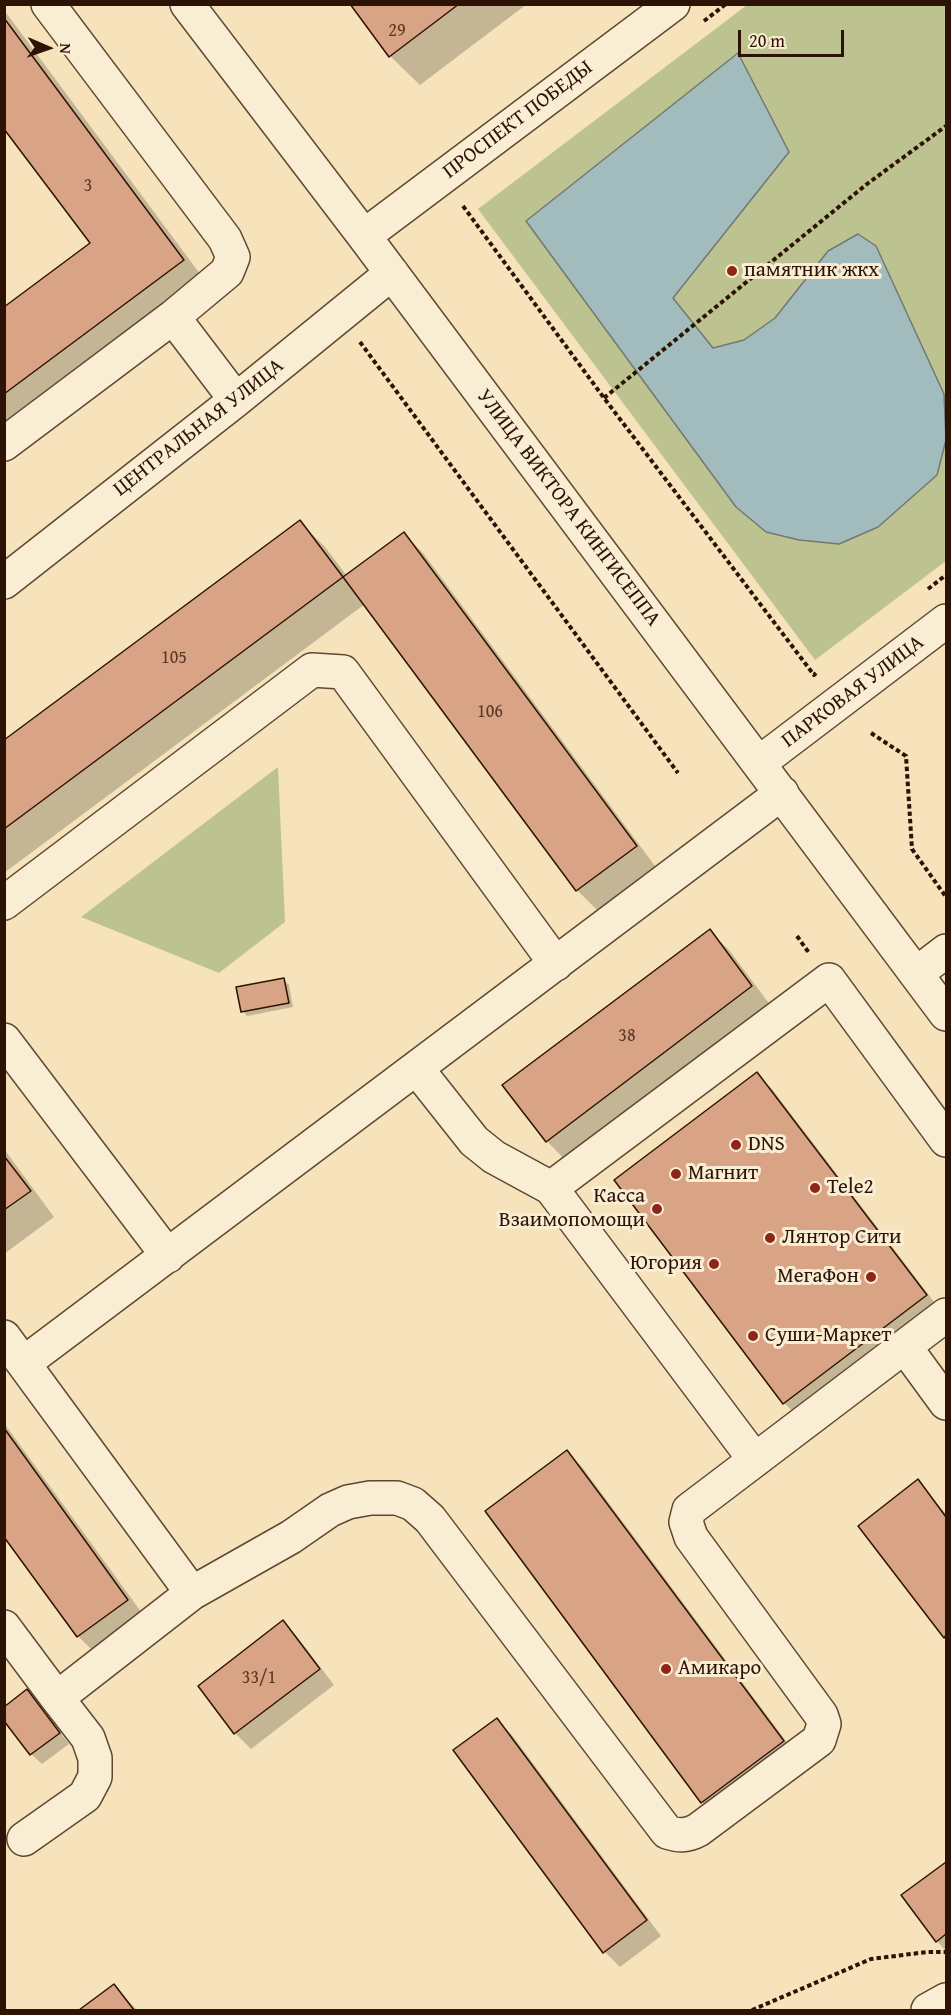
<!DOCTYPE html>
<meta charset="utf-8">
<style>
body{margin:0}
#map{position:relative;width:951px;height:2015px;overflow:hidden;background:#f6e3bb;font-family:"Gentium Book Plus",serif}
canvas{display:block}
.frame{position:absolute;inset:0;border:6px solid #2d1305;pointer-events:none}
.north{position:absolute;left:18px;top:18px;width:60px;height:60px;-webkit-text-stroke:4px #f9edd3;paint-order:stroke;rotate:92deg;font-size:16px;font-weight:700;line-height:24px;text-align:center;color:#2d1305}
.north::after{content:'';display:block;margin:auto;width:21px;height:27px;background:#2d1305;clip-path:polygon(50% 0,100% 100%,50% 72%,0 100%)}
.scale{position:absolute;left:738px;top:30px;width:106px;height:27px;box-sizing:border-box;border:3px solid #2d1305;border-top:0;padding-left:8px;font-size:18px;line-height:21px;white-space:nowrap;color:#2d1305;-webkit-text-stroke:4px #f9edd3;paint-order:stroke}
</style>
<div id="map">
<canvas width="951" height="2015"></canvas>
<div class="frame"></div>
<div class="north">N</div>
<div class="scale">20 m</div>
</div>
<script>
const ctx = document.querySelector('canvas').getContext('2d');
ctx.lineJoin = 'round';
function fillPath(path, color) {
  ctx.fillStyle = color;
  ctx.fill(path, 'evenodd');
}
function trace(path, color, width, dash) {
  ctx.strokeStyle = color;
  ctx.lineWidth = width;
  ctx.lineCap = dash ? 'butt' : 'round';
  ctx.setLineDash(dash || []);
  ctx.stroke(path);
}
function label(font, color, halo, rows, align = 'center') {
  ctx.font = font + ' "Gentium Book Plus",serif';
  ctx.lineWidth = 6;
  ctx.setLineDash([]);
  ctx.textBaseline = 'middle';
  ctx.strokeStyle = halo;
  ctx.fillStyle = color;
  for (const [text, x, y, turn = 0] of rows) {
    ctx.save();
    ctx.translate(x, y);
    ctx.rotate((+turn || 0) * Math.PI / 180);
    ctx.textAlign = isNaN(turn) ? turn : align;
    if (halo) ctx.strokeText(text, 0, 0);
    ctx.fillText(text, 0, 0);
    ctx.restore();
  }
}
fillPath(new Path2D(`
 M747,5H946V561L815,660L478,209Z
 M278,767L285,922L219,973L81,917Z`), '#bdc390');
const water = new Path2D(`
 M738,53L789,152L673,298L713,348L744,340L775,318L828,251L858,234L876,246L944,394L946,440L937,475L878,527L839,544L799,540L766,532L736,507L526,221Z`);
fillPath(water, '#a2bbbc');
trace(water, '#737873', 1.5);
fillPath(new Path2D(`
 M352,4H527L420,85L390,56Z
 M4,10L212,290L4,445V309L92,244L4,126Z
 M300,522L325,547L347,576L404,534L423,553L655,866L597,910L577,890L365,604L4,873V741Z
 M709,931L729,950L771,1006L566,1161L547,1141Z
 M284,980L289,985L293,1007L247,1016L243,1011Z
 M756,1074L772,1089L941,1311L800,1418L784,1403L616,1181Z
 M4,1149L54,1217L4,1254Z
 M4,1423L147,1620L97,1655L78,1636L4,1534Z
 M567,1452L582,1467L798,1757L717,1817L702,1802Z
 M918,1481L946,1514V1639L945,1637Z
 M283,1622L298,1638L334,1685L251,1749L235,1733L200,1686Z
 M27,1691L37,1702L69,1744L42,1764L31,1754L4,1718Z
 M496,1720L512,1735L661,1936L620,1967L605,1952L455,1750Z
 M946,1864V1951L937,1941L904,1896Z
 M114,1986L137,2010H82Z`), '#0003');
const building = new Path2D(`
 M350,4H459L389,57Z
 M4,18L184,260L4,394V307L90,243L4,129Z
 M300,520L343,577L4,829V740Z
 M404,532L637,846L576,891L343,577Z
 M710,929L752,986L546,1142L502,1085Z
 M284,978L289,1003L241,1012L236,987Z
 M757,1072L927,1295L783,1404L614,1180Z
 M4,1156L31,1191L4,1210Z
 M4,1428L128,1600L77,1637L4,1537Z
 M567,1450L784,1741L701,1803L485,1511Z
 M918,1479L946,1517V1635L944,1638L858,1526Z
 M283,1620L320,1669L234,1734L198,1686Z
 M27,1689L60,1733L30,1755L4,1721V1707Z
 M497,1718L647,1920L603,1953L453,1750Z
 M946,1862V1934L936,1942L901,1895Z
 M114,1984L134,2010H79Z`);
fillPath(building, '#d9a385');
trace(building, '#2d1305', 1.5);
const minor = new Path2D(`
 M187,4L364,236L946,1014
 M364,236L673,4
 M173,317L236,400
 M4,444L173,317L227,272L233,257L225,239L48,4
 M4,582L236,400L392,273
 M759,763L946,621
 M4,903L312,670L343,672L556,964
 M916,974L946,951
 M4,1040L168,1256
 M417,1069L474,1141L494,1157L551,1188L829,980L946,1140
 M551,1188L755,1460
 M4,1337L192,1593L57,1698L4,1627
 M905,1347L946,1403
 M24,1363L782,793
 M192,1593L291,1537L330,1510L348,1502L370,1498H397L413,1504L430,1519L667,1832C679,1836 687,1836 698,1830L819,1740L824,1724L821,1715L691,1537L686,1522L689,1510L946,1315
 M24,1839L85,1796L95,1777V1758L88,1738L57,1698
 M928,2010L946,2000`);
trace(minor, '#5f4732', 36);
trace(new Path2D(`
 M704,21L726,4
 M463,206L604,398L814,675L816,673
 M360,342L678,773
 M604,398L867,184L946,126
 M928,589L946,575
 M871,733L906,756L912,849L946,897
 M797,936L809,953
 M752,2010L871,1959L927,1952H946`), '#2d1305', 4, [4.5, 3]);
trace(minor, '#f9edd3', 33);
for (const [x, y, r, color] of [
 [732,271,6,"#8f2418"],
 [736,1145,6,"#8f2418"],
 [676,1174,6,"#8f2418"],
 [815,1188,6,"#8f2418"],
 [657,1209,6,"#8f2418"],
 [770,1238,6,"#8f2418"],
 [714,1264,6,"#8f2418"],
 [871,1277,6,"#8f2418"],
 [753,1336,6,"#8f2418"],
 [666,1669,6,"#8f2418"]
]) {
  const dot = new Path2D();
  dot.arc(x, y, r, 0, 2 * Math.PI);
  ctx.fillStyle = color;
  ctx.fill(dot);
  trace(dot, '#f9edd3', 2);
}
label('18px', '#583725', null, [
 ["29",397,31],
 ["3",88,186],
 ["105",174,658],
 ["106",490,712],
 ["38",627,1036],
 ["33/1",259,1678]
]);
label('21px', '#2d1305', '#f9edd3', [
 ["ПРОСПЕКТ ПОБЕДЫ",518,120,-37],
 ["ЦЕНТРАЛЬНАЯ УЛИЦА",199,428,-38],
 ["УЛИЦА ВИКТОРА КИНГИСЕППА",568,508,53],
 ["ПАРКОВАЯ УЛИЦА",853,692,-37]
]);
label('21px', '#2d1305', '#f9edd3', [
 ["памятник жкх",744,271],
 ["DNS",748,1145],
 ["Магнит",688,1174],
 ["Tele2",827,1188],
 ["Касса",645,1197,"right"],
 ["Взаимопомощи",645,1221,"right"],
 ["Лянтор Сити",782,1238],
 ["Югория",702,1264,"right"],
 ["МегаФон",859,1277,"right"],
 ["Суши-Маркет",765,1336],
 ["Амикаро",678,1669]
], 'left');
</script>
